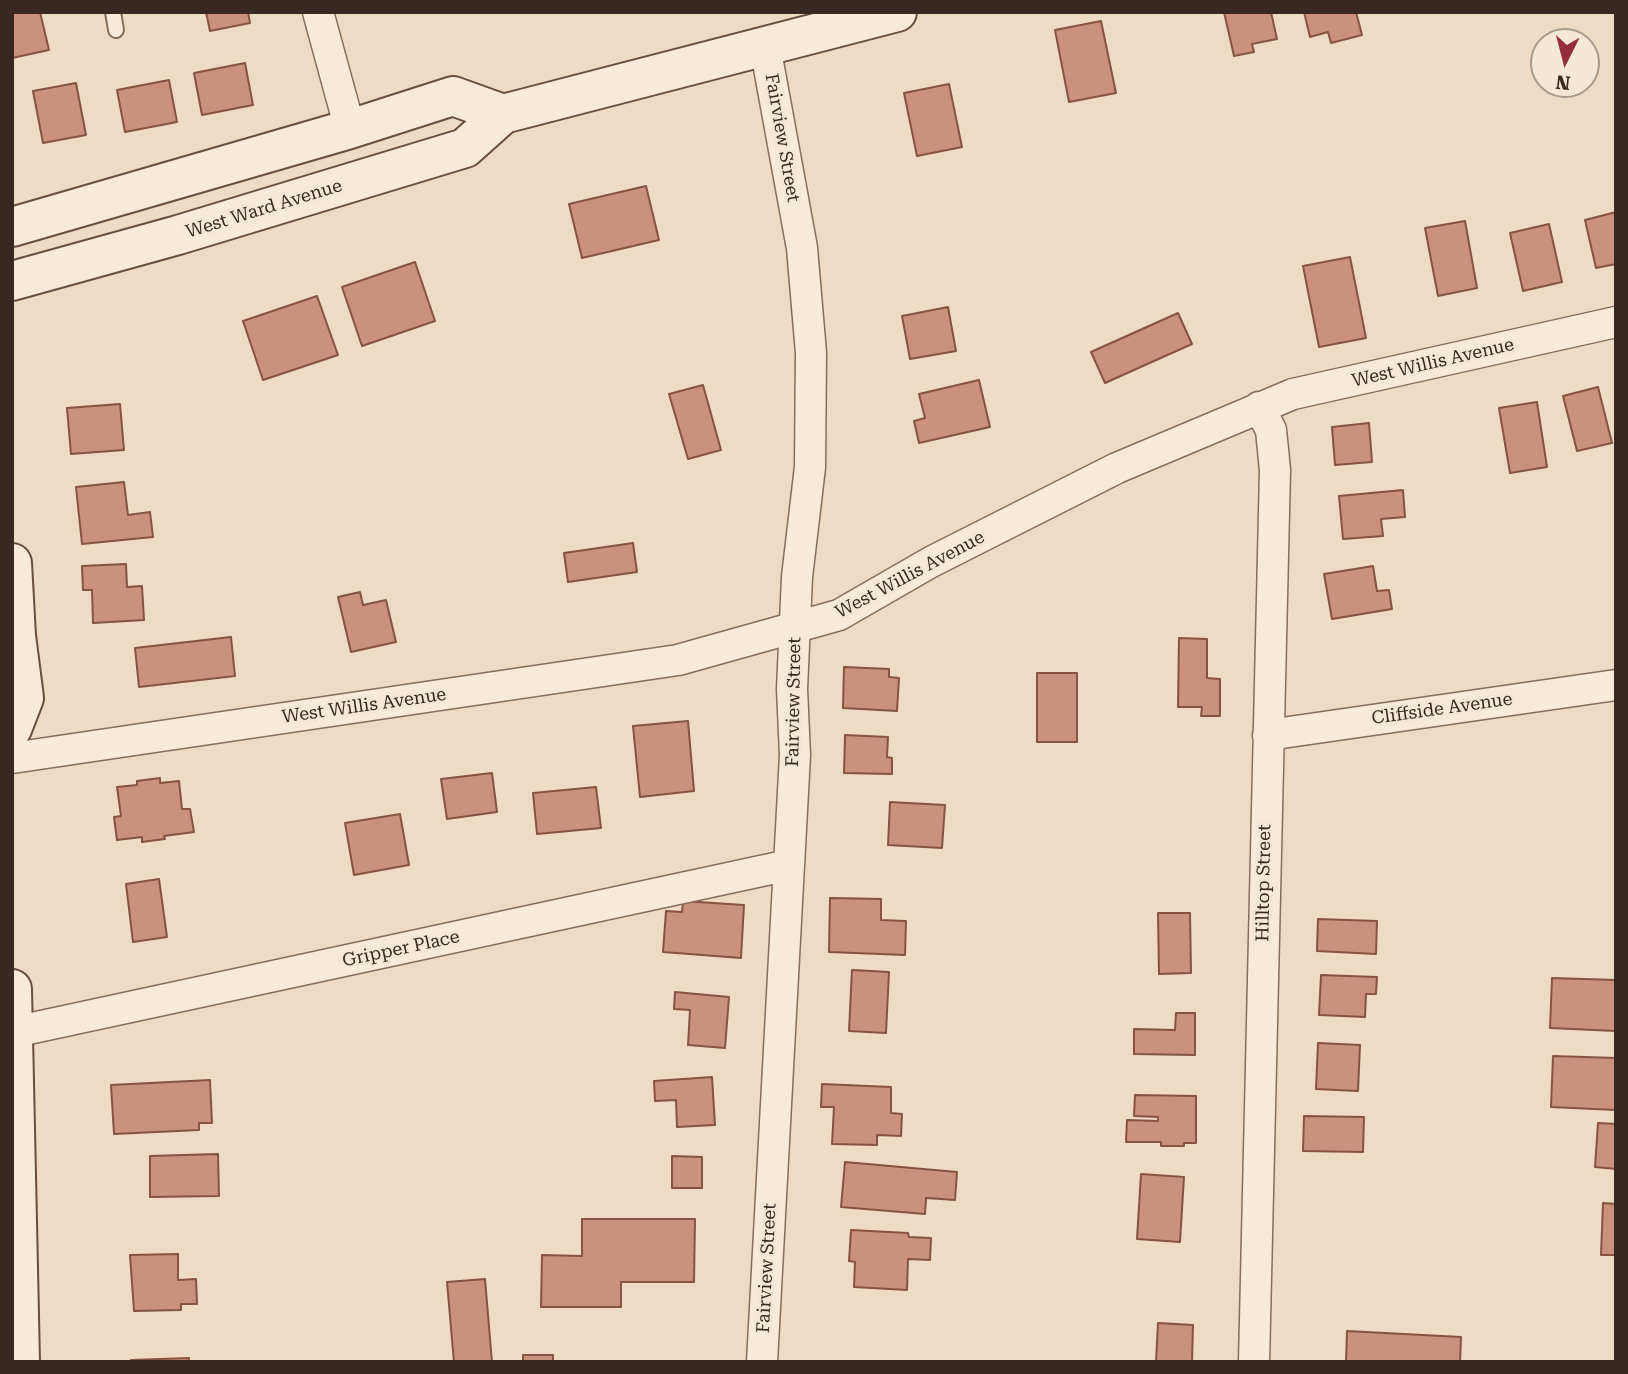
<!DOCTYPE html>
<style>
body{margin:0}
#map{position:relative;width:1628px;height:1374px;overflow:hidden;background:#eddbc5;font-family:"Roboto Serif",serif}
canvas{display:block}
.frame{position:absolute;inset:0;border:14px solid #38281f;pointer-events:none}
.north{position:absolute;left:1530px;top:28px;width:70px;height:70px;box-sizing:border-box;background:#f4e7d5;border:2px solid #a99b8c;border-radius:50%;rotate:186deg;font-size:19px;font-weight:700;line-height:28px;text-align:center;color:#38281f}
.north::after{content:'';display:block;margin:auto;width:24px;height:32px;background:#942e3d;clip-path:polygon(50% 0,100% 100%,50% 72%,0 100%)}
</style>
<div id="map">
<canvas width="1628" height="1374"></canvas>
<div class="frame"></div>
<div class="north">N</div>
</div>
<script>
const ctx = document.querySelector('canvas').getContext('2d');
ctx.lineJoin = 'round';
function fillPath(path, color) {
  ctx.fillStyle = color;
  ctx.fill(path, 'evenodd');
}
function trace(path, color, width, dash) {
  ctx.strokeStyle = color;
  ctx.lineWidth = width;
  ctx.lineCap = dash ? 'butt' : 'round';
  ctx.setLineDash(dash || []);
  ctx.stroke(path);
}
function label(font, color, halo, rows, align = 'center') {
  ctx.font = font + ' "Roboto Serif",serif';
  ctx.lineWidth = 6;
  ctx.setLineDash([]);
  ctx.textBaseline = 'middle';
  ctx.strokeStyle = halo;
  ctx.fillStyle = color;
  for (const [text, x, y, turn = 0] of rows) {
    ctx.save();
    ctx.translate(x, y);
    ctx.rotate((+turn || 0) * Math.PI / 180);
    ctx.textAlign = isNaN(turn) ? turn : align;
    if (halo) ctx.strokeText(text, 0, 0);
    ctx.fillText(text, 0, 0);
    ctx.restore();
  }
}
const building = new Path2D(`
 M12,12H40L49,50L12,58Z
 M206,12H248L250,23L210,31Z
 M1224,12H1271L1277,39L1252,44L1254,52L1234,56Z
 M1304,12H1356L1362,35L1331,43L1328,32L1310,37Z
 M1101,21L1116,93L1069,102L1055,30Z
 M245,63L253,105L202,115L194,73Z
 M169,80L177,122L125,132L117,90Z
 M76,83L86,135L43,143L33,91Z
 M949,84L962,147L917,156L904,93Z
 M646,186L659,240L582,258L569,204Z
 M1616,212V264L1596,268L1585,220Z
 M1465,221L1477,288L1438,296L1425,228Z
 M1549,224L1562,282L1523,291L1510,233Z
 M1350,257L1366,338L1319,347L1303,266Z
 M415,262L435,321L362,346L342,287Z
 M317,296L338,355L263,380L243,321Z
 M948,307L956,351L910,359L902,316Z
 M1178,313L1192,344L1105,383L1091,352Z
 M979,380L990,427L919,443L914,421L925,418L919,394Z
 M703,385L721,450L688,459L669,394Z
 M1598,387L1612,443L1577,451L1563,396Z
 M1537,402L1547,467L1510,473L1499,408Z
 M120,404L124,450L71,454L67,408Z
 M1369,423L1372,462L1335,465L1332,427Z
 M124,482L128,515L150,512L153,537L82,544L76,487Z
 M1403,490L1405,517L1381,519L1383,536L1343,539L1339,496Z
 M633,543L637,572L568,582L564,553Z
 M126,564L127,587L142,586L144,620L93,623L92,590H83L82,566Z
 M1373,566L1377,591L1389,590L1392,609L1332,619L1324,574Z
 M360,592L363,605L386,600L396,642L351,652L338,597Z
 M231,637L235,676L139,687L135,648Z
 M1179,638L1207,639V678L1220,679V716H1201L1202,707H1178Z
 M844,667L889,669V677L899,678L897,711L843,708Z
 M1037,673H1077V742H1037Z
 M688,721L694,791L640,797L633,726Z
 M845,735L888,737L887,757L892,758V774L844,773Z
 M492,773L497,812L447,819L441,779Z
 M160,778V783L179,781L182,809H190L194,832L164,836L165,839L142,842V837L117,840L114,817L121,816L117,787L137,785V781Z
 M596,787L601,828L537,834L533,793Z
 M890,802L945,805L942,848L888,845Z
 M400,814L409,865L354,875L345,823Z
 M159,879L167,937L133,942L126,884Z
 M830,898L881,899V920L906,921L905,955L829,952Z
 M683,901L744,905L741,958L663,952L666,911L682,912Z
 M1158,913H1190L1191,973L1159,974Z
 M1318,919L1377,921L1376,954L1317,951Z
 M852,970L889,972L886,1033L849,1031Z
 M1321,975L1377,977L1376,994H1366L1365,1017L1319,1015Z
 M1552,978L1616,980V1031L1550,1028Z
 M675,992L729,997L725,1048L688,1045L690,1010L674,1009Z
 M1176,1013H1195V1055L1134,1054V1029L1175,1030Z
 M1318,1043L1360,1045L1358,1091L1316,1089Z
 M1553,1056L1616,1058V1110L1551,1107Z
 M712,1077L715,1125L677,1127L676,1100L655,1101L654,1081Z
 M210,1080L212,1123H199V1130L114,1134L111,1085Z
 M822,1084L891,1087V1113L902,1114L901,1136L877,1135V1145L832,1144L834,1107H821Z
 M1135,1095L1196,1096V1143H1184V1146H1161V1142H1126L1127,1120L1158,1121V1117L1134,1116Z
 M1304,1116L1364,1117L1363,1152L1303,1151Z
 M1598,1123L1616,1124V1169L1595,1167Z
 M218,1154L219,1196L150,1197V1156Z
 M672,1156L702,1157V1188H672Z
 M845,1162L957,1172L955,1200L926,1198L925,1214L841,1207Z
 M1141,1174L1184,1177L1180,1242L1137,1239Z
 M1603,1203L1616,1204V1255H1601Z
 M582,1219H695L694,1282H621V1307H541L542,1255L582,1256Z
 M851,1230L908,1233L909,1237L931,1238L930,1260L908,1259L907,1290L854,1287L855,1262L849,1261Z
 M178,1254V1280L196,1279L197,1304H181V1310L134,1311L130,1255Z
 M485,1279L492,1362H454L447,1282Z
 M1158,1323L1193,1325L1192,1362H1156Z
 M1347,1331L1461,1337L1460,1362H1346Z
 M523,1355H553V1362H523Z
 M189,1358V1362H131V1360Z`);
fillPath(building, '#ca917c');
trace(building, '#865342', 2);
const lane = new Path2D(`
 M113,12L116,30`);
const street = new Path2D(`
 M318,12L350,129
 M1268,735L1616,685
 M12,758L678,660L839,615L931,562L1117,468L1293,394L1616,322
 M14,1032L789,865
 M762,1362L795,755L792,689L797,577L810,467L811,353L802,248L765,46
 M1254,1362L1275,470L1271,430L1259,407`);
const secondary = new Path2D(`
 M12,227L350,129L453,96L503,114
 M12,281L178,235L465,148L503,114L897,12
 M12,563L16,636L24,698L12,729
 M12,989L20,1362`);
trace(lane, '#876d5c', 18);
trace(street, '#876d5c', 33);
trace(secondary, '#694e3f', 42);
trace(lane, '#f8ead8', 14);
trace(street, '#f8ead8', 30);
trace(secondary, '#f8ead8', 38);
label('18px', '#38281f', '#f4e7d5', [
 ["Fairview Street",782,138,80],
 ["West Ward Avenue",264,209,-17],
 ["West Willis Avenue",1433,363,-13],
 ["West Willis Avenue",910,575,-28],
 ["Fairview Street",794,702,-89],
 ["West Willis Avenue",364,706,-8],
 ["Cliffside Avenue",1442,709,-8],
 ["Hilltop Street",1264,883,-89],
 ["Gripper Place",401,949,-12],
 ["Fairview Street",767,1268,-87]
]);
</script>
